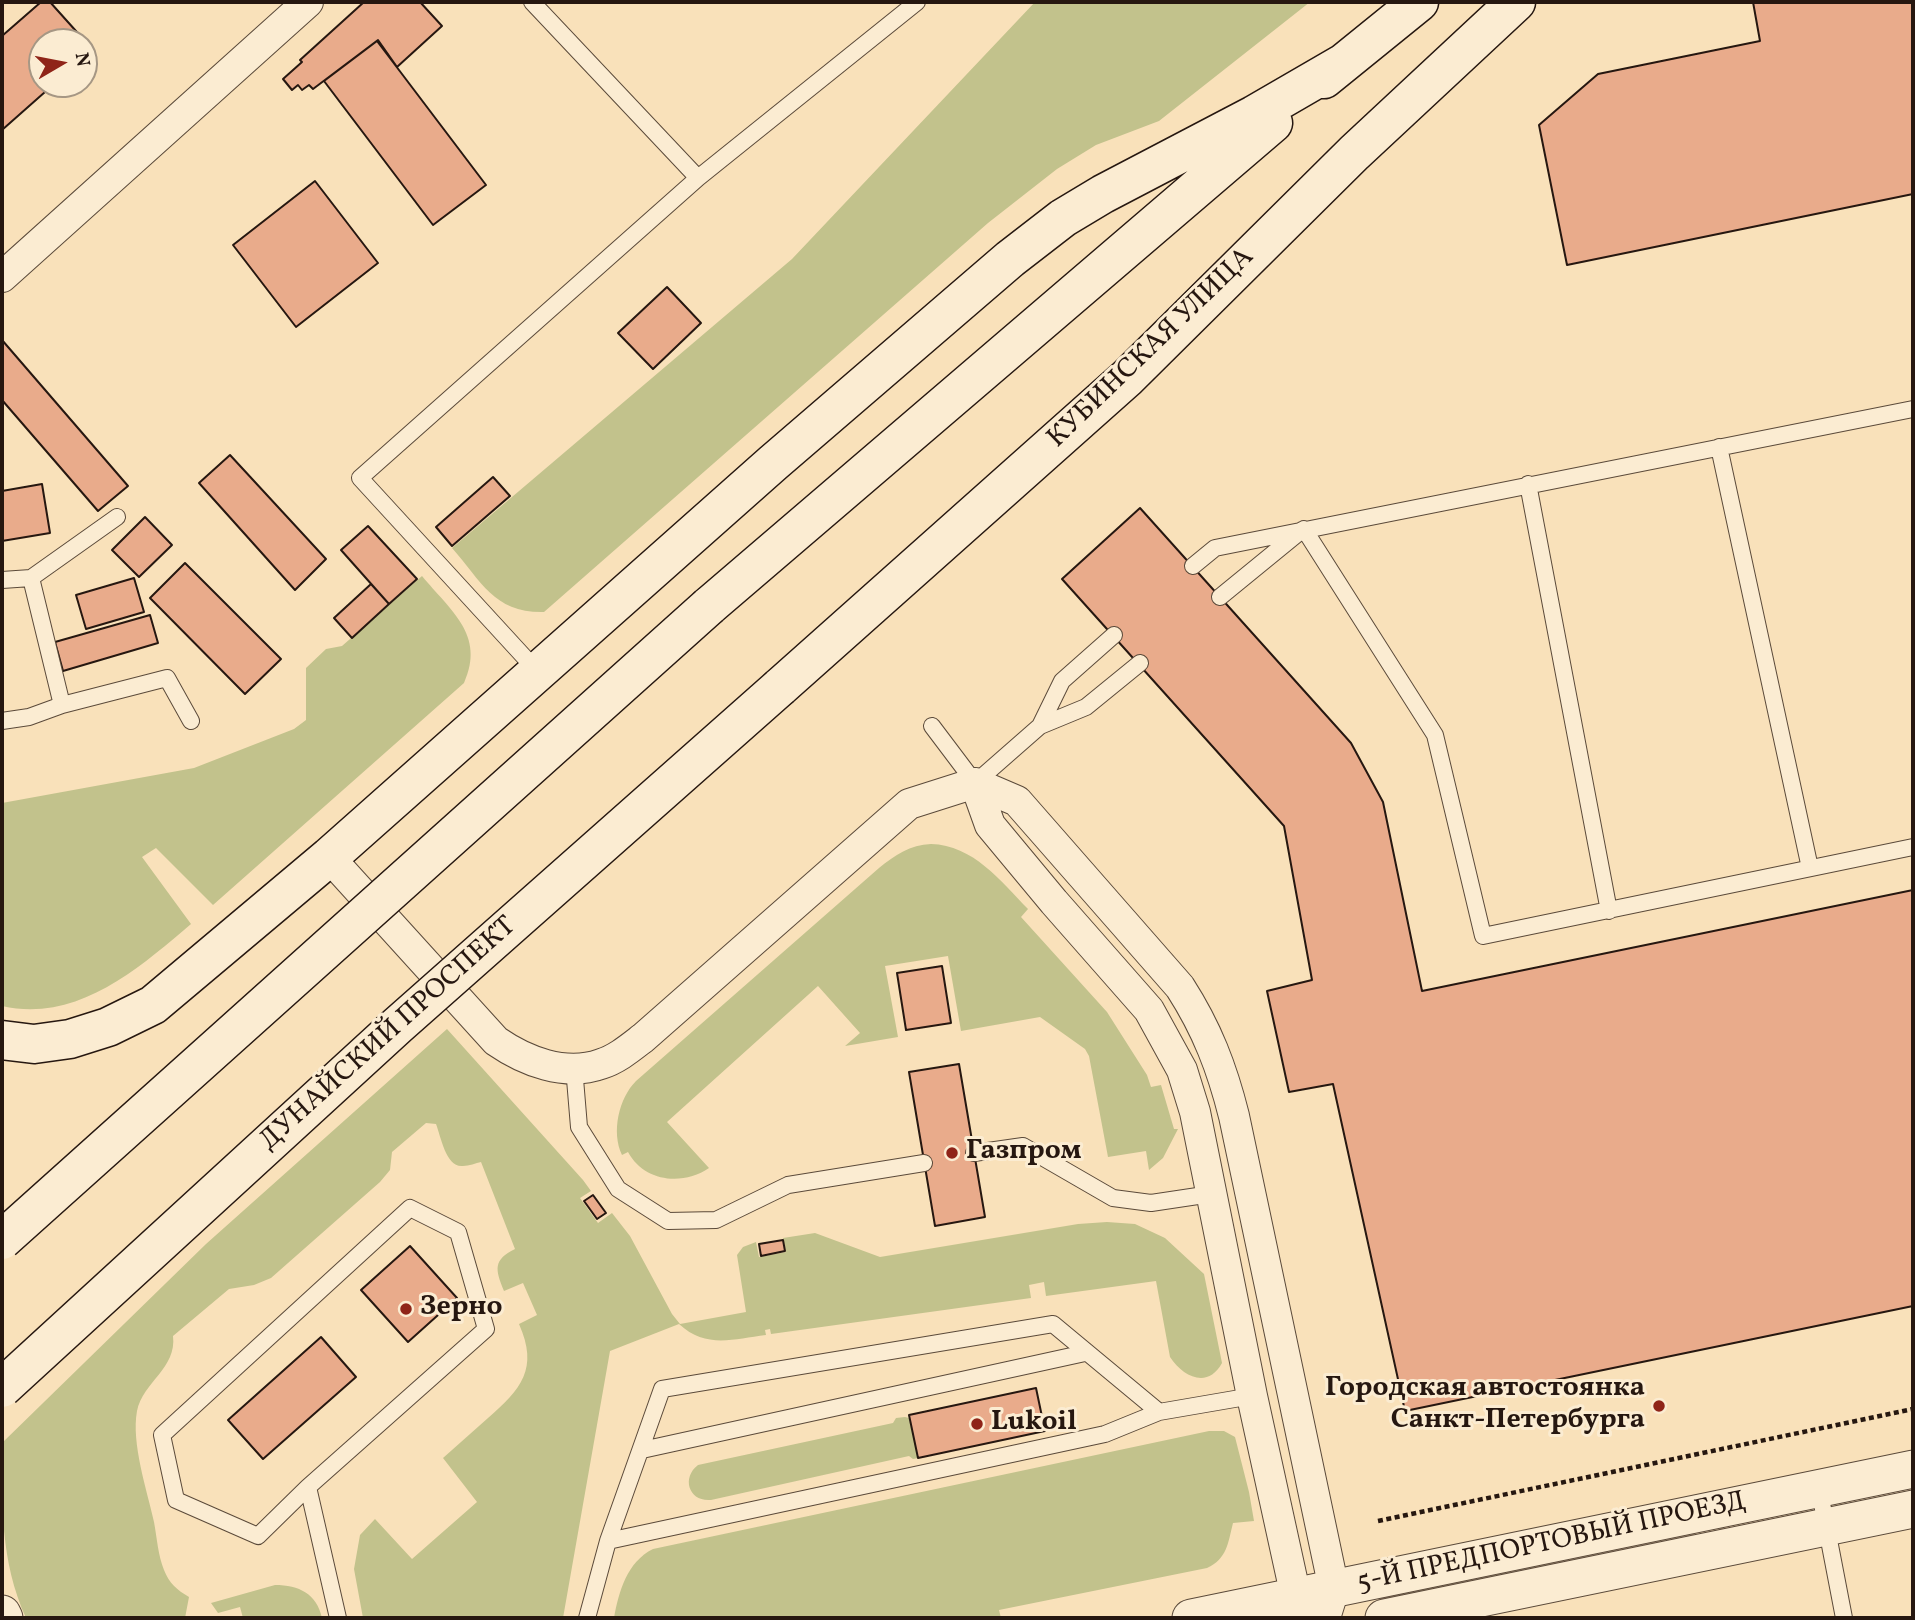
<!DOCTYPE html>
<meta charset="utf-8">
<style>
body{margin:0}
#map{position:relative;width:1915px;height:1620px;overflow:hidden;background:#f9e1ba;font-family:Vollkorn,serif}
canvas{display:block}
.frame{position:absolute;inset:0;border:4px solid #261710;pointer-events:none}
.north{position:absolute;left:28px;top:28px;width:70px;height:70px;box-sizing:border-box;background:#fbecd2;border:2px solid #a69784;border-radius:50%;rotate:80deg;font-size:19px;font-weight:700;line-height:28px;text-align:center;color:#261710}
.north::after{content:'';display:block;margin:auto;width:24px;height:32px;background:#8f2418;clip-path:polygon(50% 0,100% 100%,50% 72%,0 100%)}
</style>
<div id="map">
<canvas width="1915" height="1620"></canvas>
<div class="frame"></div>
<div class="north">N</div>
</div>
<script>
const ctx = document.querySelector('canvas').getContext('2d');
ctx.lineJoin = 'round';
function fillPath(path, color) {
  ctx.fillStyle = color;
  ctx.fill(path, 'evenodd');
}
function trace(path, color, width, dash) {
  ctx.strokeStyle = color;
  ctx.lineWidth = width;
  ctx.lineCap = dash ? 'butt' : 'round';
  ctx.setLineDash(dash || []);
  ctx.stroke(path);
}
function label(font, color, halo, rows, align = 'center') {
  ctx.font = font + ' Vollkorn,serif';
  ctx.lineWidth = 6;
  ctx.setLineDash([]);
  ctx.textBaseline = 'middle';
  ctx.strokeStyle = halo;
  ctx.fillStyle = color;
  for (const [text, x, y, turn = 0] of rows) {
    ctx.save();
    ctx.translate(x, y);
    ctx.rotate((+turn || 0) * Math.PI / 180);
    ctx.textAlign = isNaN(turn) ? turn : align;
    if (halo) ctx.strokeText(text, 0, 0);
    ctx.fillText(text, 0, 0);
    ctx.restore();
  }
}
fillPath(new Path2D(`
 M1035,2H1310L1159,121L1096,145L1057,169L988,223L544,612C494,613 482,582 452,548L792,259Z
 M422,576C450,610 486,635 464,683L213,905L156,848L142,857L191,924C138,969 77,1023 2,1006V803L194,768L294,729L306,720V668L326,649L342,646Z
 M931,844C973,845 1001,881 1028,909L1021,917L1107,1012L1147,1075L1151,1087L1161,1085L1174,1129H1178L1163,1158L1149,1170L1146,1151L1108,1157L1089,1056L1085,1049L1040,1017L961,1031L948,956L885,966L898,1037L845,1046L860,1033L818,986L667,1122L709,1168C683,1186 644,1182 628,1152L622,1155C611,1132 619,1098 636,1081L879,868C895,855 910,845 931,844Z
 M447,1029L583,1180L591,1191L580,1198L598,1223L612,1213L630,1236L672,1314L680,1324L746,1312L737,1255L743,1247L756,1242L759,1257L786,1252L783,1238L815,1233L880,1257L1078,1224L1107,1222L1135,1224L1165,1238L1204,1274L1222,1363C1208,1389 1183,1377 1170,1357L1156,1281L1046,1296L1044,1282L1029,1285L1031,1298L771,1334L770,1329L765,1330L766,1335C733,1339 706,1349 679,1324L610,1351L563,1618H363L354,1569L360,1535L375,1519L412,1559L477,1502L443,1458C458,1445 473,1431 488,1418C521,1389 539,1369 519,1324L537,1315L523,1283L504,1291C495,1269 493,1260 515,1249L481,1162C476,1163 469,1166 463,1166C446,1168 441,1137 436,1124L426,1123L392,1152L390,1170L380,1182L271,1278L254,1285L229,1289L173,1336C177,1368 143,1382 137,1411C131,1443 147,1490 154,1522C157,1538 158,1555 164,1570C169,1583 177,1590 189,1597L185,1618H26C0,1560 2,1505 2,1443L206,1244Z
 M905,1417L909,1418L918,1458L913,1459L909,1456L711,1500C689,1502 681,1478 698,1465L893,1423L896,1418Z
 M1209,1431H1224L1235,1437L1249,1492L1254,1521L1233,1523C1228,1543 1227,1559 1207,1568L999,1610L1001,1618H614C619,1591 627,1562 653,1549Z
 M275,1585C299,1585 317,1594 322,1618H243L240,1607L218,1613L211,1603Z`), '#c2c28c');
const building = new Path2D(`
 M41,2H50L93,50L84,57V42H42V84H54L2,130V36Z
 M364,2H420L442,26L397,67L378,40L313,89L309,85L302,90L298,85L292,90L283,79L302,62L300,60Z
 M1753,2H1913V194L1567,265L1539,125L1598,74L1760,41Z
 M377,41L486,185L433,225L324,81Z
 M315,181L378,263L296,327L233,245Z
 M667,287L701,323L653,369L618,333Z
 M2,340L128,486L98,511L2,400Z
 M230,455L326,559L295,590L199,483Z
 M493,477L510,496L452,546L436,527Z
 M42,484L50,533L2,541V491Z
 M1140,508L1351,743L1383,802L1422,991L1913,890V1306L1405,1411L1333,1084L1289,1092L1267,991L1312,980L1284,826L1062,579Z
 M145,517L172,545L139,577L112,550Z
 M368,526L417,579L389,604L341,550Z
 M185,563L281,659L245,694L150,598Z
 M134,578L144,612L86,629L76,595Z
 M371,584L389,604L352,638L334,618Z
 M150,615L158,643L63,671L55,642Z
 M942,966L951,1023L906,1030L897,973Z
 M959,1064L985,1217L935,1226L909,1072Z
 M593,1195L606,1213L597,1219L584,1201Z
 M783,1240L785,1251L761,1256L759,1244Z
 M410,1246L457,1298L408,1342L361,1290Z
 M321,1337L356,1377L263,1459L228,1420Z
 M1036,1388L1045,1431L918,1458L909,1415Z`);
fillPath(building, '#e9ab8b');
trace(building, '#261710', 2);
const service = new Path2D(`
 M532,2L698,178
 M1719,447L1810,868
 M1528,484L1609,911
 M1304,529L1435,735L1483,936L1913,847
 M1193,566L1215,548L1913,409
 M31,578L62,705
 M2,580L31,578L117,517
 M1220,597L1302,530
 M538,672L360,478L698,178L917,2
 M2,721L29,717L62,705L167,678L191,721
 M932,726L975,783L1040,726L1086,707L1140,663
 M1040,726L1062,681L1114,635
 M574,1067L579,1127L618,1189L668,1221L716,1220L788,1185L924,1163
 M974,1153L1023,1146L1113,1198L1151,1203L1211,1194
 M410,1208L458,1232L486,1329L308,1487L258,1536L176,1500L162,1435Z
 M1159,1412L1252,1396
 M642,1450L1085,1353
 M308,1487L338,1618
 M1819,1488L1844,1618
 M587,1618L608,1541L662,1389L1053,1324L1159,1412L1105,1434L608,1541`);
const minor = new Path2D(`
 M2,277L308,2
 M975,783L990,825L1054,902L1149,1010L1182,1070L1195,1112L1252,1396L1296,1597L1308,1614
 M329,857L496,1041C525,1061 565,1077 601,1064C617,1059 630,1048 643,1038L909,804L975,783L1017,801L1180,987C1207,1029 1222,1068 1234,1116L1334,1589L1325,1618`);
const tertiary = new Path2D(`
 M2,1614L4,1618
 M1191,1618L1913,1469
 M1384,1618L1913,1509`);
const secondary = new Path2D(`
 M1324,79L1419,2
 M709,606L1273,123
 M780,687L1127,378L1354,153L1516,2
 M2,1040L34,1044L70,1039L108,1027L153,1005L329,857L773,463L1010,259L1063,218L1103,194L1254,115L1342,64`);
trace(service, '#5b4a3a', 18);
trace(minor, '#5b4a3a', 32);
trace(tertiary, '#5b4a3a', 39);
trace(secondary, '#261710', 41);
trace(new Path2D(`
 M1378,1521L1913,1409`), '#261710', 4.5, [5, 3.5]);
trace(service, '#fbecd2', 16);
trace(minor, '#fbecd2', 30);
trace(tertiary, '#fbecd2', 37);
trace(secondary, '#fbecd2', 38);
const secondaryBridge = new Path2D(`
 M2,1240L709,606
 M2,1388L397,1026L780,687`);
trace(secondaryBridge, '#261710', 41, []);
trace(secondaryBridge, '#fbecd2', 38);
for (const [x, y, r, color] of [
 [952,1153,7,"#8f2418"],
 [406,1309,7,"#8f2418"],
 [1659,1406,7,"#8f2418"],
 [977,1424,7,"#8f2418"]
]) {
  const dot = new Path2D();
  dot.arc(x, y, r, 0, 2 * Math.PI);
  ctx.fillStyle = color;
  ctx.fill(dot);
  trace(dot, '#fbecd2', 2.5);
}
label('28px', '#261710', '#fbecd2', [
 ["КУБИНСКАЯ УЛИЦА",1152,349,-44],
 ["ДУНАЙСКИЙ ПРОСПЕКТ",389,1035,-42],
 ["5-Й ПРЕДПОРТОВЫЙ ПРОЕЗД",1552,1544,-12]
]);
label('bold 28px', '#261710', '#fbecd2', [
 ["Газпром",966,1153],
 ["Зерно",420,1309],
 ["Городская автостоянка",1645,1390,"right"],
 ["Санкт-Петербурга",1645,1422,"right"],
 ["Lukoil",991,1424]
], 'left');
</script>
